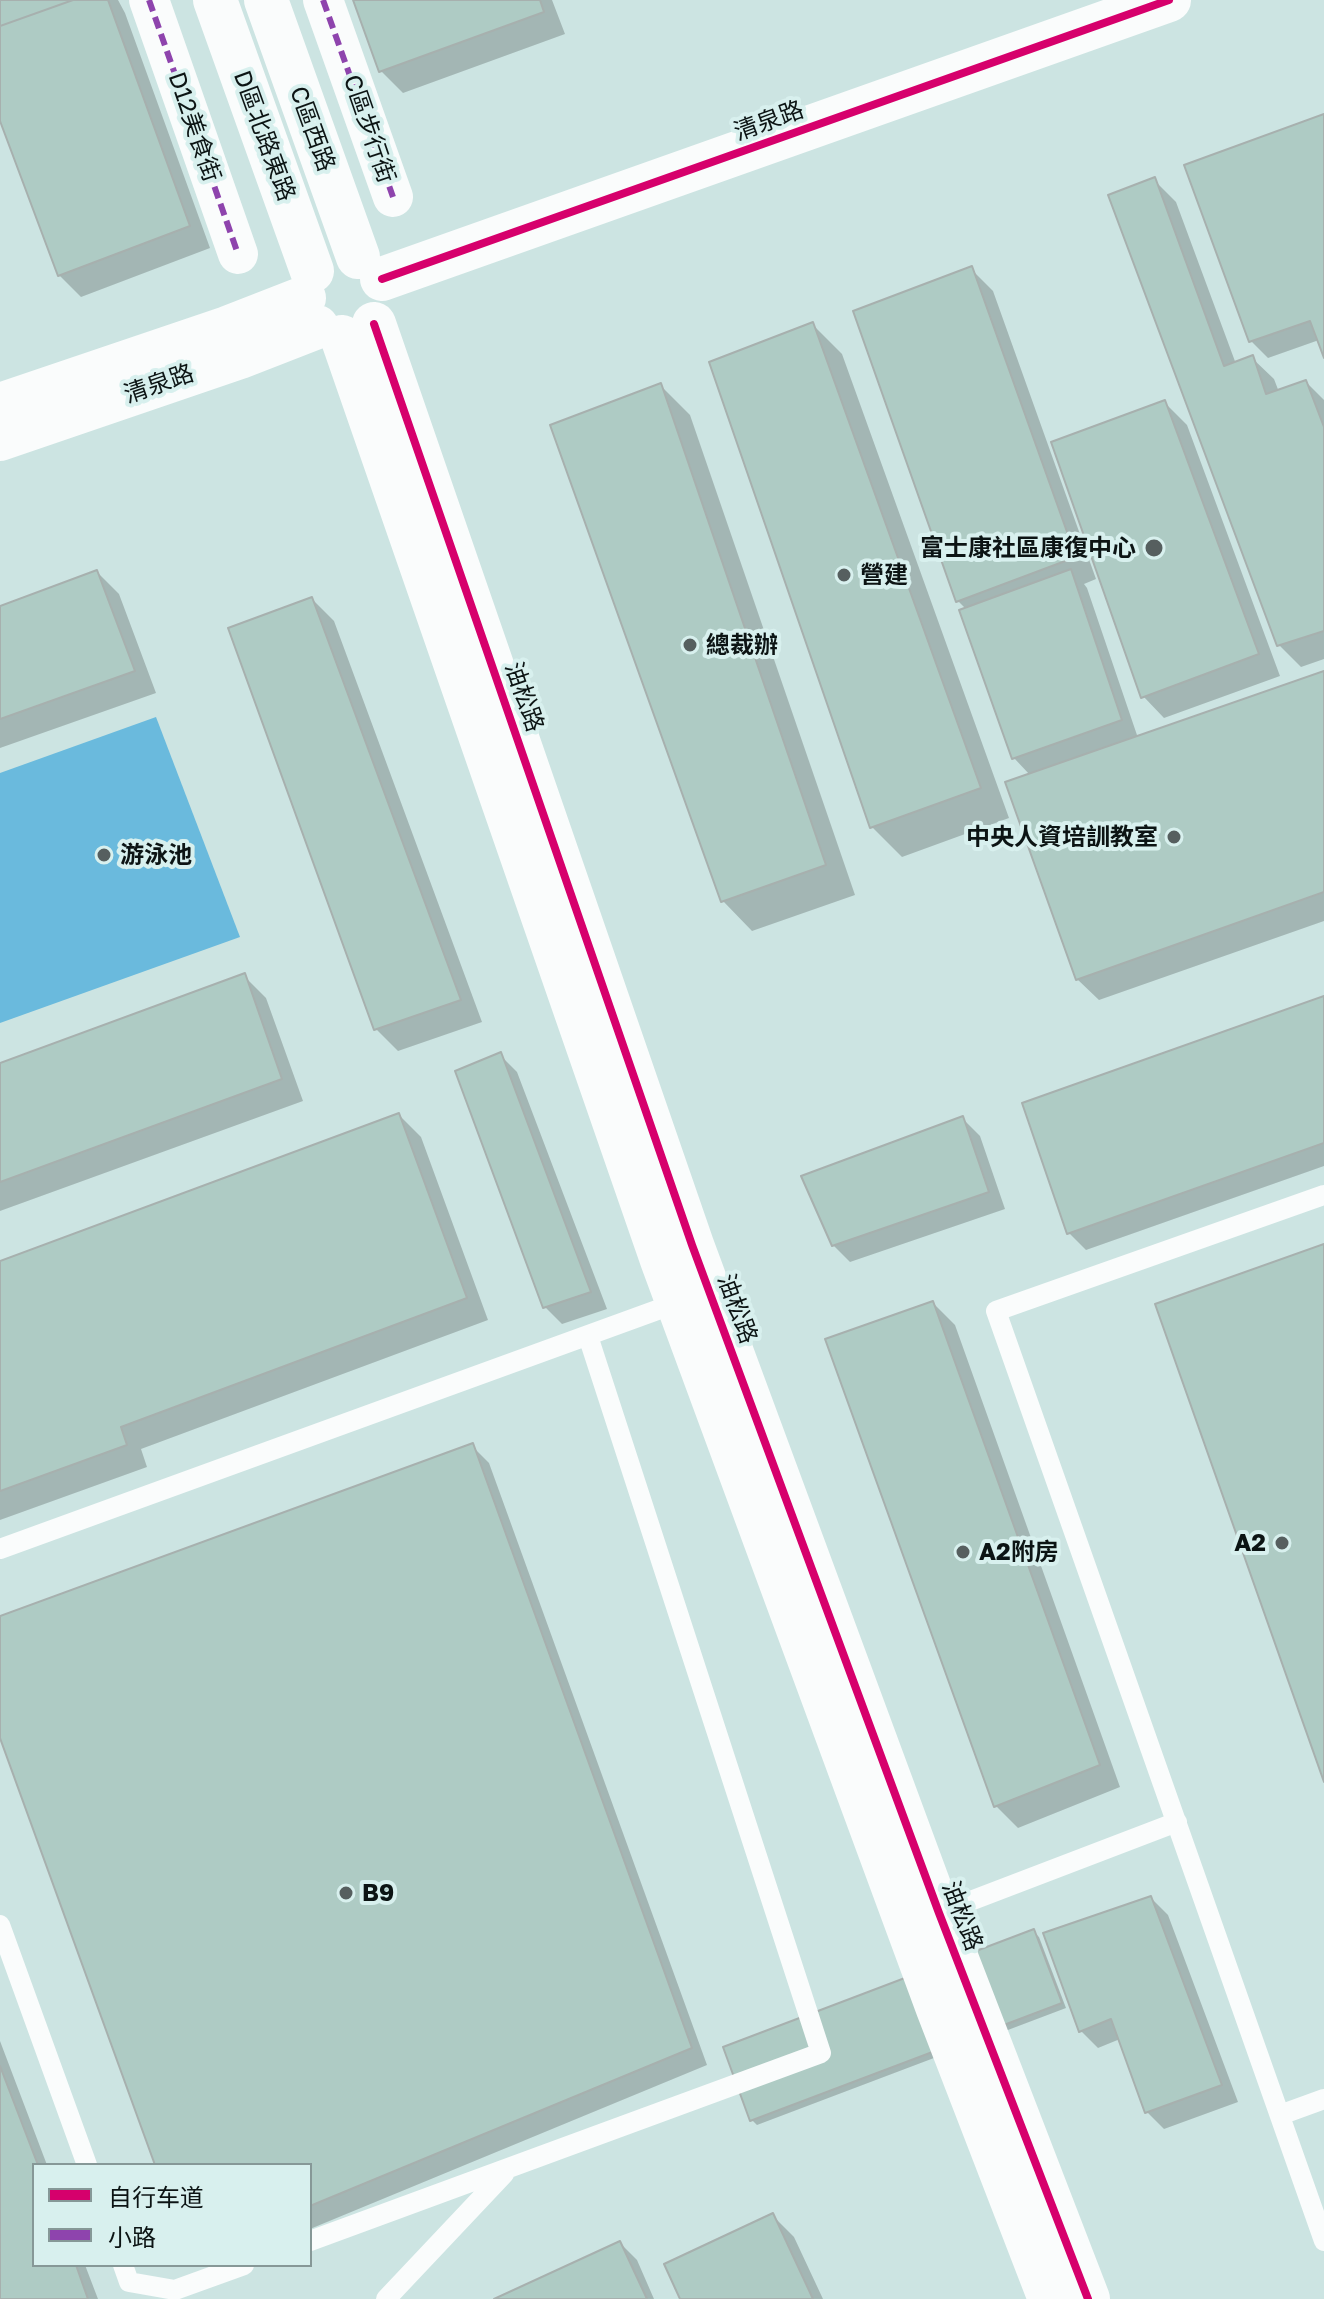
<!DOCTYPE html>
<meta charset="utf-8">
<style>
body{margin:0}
#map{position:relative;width:1324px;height:2299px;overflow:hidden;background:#deeae9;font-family:"Golos Text","Noto Sans SC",sans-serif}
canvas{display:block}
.legend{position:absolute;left:32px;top:2163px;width:280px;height:104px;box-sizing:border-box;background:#d8f0ee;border:2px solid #869897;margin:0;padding:10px 14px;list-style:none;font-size:24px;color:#0c1414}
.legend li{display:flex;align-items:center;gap:16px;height:40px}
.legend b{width:40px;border:2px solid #869897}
</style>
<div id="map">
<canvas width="1324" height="2299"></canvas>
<ul class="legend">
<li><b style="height:10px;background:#d6006c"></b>自行车道</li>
<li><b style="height:10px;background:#8e44ad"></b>小路</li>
</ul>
</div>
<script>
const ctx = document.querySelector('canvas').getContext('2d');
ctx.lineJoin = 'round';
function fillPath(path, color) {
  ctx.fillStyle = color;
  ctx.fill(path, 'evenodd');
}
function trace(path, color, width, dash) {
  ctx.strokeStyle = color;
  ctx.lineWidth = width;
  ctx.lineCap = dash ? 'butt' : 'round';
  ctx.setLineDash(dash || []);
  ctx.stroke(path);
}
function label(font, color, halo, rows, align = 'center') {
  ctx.font = font + ' "Golos Text","Noto Sans SC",sans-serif';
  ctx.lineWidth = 8;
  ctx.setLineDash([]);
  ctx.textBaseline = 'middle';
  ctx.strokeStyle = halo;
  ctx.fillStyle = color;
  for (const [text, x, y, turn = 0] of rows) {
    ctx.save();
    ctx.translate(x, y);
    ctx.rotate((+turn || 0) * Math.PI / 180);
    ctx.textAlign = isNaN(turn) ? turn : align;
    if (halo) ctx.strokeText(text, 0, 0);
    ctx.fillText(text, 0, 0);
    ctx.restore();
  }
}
fillPath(new Path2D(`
 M0,0H1324V2299H0ZM34,2165H310V2265H34Z`), '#cce4e2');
fillPath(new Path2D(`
 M156,717L240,937L0,1023V773Z`), '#6abadd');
fillPath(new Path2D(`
 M0,0H118L125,13L210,248L81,297L59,275L0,115Z
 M355,0H552L565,34L403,93L381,71Z
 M1324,116V353L1319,340L1268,358L1251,341Z
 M1154,180L1176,202L1236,364L1252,358L1274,379L1279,392L1306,382L1324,400V659L1301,667L1279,645Z
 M971,269L993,291L1096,579L1084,584L1087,588L1138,738L1324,673V921L1099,1000L1077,979L1030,775L1014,758L966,609L958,601Z
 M813,325L842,354L1009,818L902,857L872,827Z
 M661,386L690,415L855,895L752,931L723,901Z
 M1165,403L1187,425L1280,676L1164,718L1143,696Z
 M97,572L119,594L156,693L0,748V608Z
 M312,599L334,621L482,1022L398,1051L376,1029Z
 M244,976L266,998L303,1101L0,1211V1065Z
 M1324,998V1166L1086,1250L1069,1233Z
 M500,1055L517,1072L607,1309L562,1324L545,1307Z
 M399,1115L421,1137L488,1320L141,1449L147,1467L0,1520V1264Z
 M963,1119L980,1136L1005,1209L850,1262L833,1245Z
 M933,1303L955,1325L1120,1787L1018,1828L996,1806Z
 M472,1446L489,1463L707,2065L310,2229V2165H157L0,1732V1618Z
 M1151,1898L1168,1915L1238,2102L1164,2129L1147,2112L1120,2039L1098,2048L1081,2031Z
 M1034,1932L1039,1937L1066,2008L757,2125L752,2120Z
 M0,2041L47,2165H34V2265H85L98,2299H0Z
 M772,2215L794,2237L823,2299H682Z
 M620,2243L637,2260L654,2299H499Z`), '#0003');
const building = new Path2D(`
 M0,0H73L0,26Z
 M73,0H108L190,226L58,276L0,121V26Z
 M353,0H540L544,12L379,72Z
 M1324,114V358L1310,321L1249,342L1184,165Z
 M1155,177L1224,366L1253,355L1266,394L1306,380L1324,427V631L1277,646L1108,195Z
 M972,266L1076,557L956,602L853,311Z
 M813,322L981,788L870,828L709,362Z
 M661,383L826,865L721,902L550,425Z
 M1165,400L1259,654L1141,698L1051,442Z
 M1071,569L1122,720L1012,759L959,610Z
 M97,570L135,671L0,719V606Z
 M312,597L461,1000L374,1030L228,628Z
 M1324,671V892L1076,980L1005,782Z
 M245,973L282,1079L0,1182V1063Z
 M1324,996V1143L1067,1234L1022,1103Z
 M501,1052L591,1292L543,1308L455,1071Z
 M399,1113L467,1298L121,1427L127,1445L0,1491V1261Z
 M963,1116L989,1192L832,1246L801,1176Z
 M1324,1244V1782L1155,1304Z
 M933,1301L1100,1765L994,1807L825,1339Z
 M473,1443L692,2048L310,2206V2165H155L0,1738V1616Z
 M1151,1896L1222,2085L1145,2113L1111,2019L1079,2032L1043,1933Z
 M1034,1929L1062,2003L750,2121L723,2047Z
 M0,2066L38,2165H34V2265H76L88,2299H0Z
 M773,2213L813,2299H680L664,2264Z
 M620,2241L647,2299H494Z`);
fillPath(building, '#aecbc4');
trace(building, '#a7b0ae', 2);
trace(new Path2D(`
 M1324,1195L996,1311L1324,2241
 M0,1549L682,1301
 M939,1913L1177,1822
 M0,1925L87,2165
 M1280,2115L1324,2099
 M310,2241L821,2053L588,1336
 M123,2265L129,2282L175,2290L244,2265
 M386,2299L504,2174`), '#fafcfc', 20);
trace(new Path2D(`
 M149,0L238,254
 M323,0L393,197`), '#fafcfc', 40);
trace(new Path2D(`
 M215,0L312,271
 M266,0L358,257
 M382,279L1169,0
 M374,324L692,1245L939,1913L1088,2299
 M342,337L662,1260L938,2009L1050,2299
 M0,405L227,328L304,298
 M0,439L240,357L317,327`), '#fafcfc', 44);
trace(new Path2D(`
 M149,0L238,254
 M323,0L393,197`), '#8e44ad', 6, [12, 6]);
trace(new Path2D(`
 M382,279L1169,0
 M374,324L692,1245L939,1913L1088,2299`), '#d6006c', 8);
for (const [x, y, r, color] of [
 [1154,548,10,"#565f5f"],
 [844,575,8,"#565f5f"],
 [690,645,8,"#565f5f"],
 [1174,837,8,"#565f5f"],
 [104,855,8,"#565f5f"],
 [1282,1543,8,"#565f5f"],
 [963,1552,8,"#565f5f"],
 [346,1893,8,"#565f5f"]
]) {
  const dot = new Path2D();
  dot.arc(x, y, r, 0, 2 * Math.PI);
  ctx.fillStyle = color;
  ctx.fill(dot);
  trace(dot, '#d8f0ee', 3);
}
label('24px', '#0c1414', '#d8f0ee', [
 ["清泉路",769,121,-20],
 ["D12美食街",194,127,71],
 ["C區西路",312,129,70],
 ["C區步行街",369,129,71],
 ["D區北路東路",264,136,70],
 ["清泉路",159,384,-19],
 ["油松路",524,697,71],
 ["油松路",737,1309,70],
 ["油松路",962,1916,69]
]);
label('bold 24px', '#0c1414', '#d8f0ee', [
 ["富士康社區康復中心",1136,548,"right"],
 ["營建",860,575],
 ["總裁辦",706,645],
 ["中央人資培訓教室",1158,837,"right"],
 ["游泳池",120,855],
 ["A2",1266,1543,"right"],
 ["A2附房",979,1552],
 ["B9",362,1893]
], 'left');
</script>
